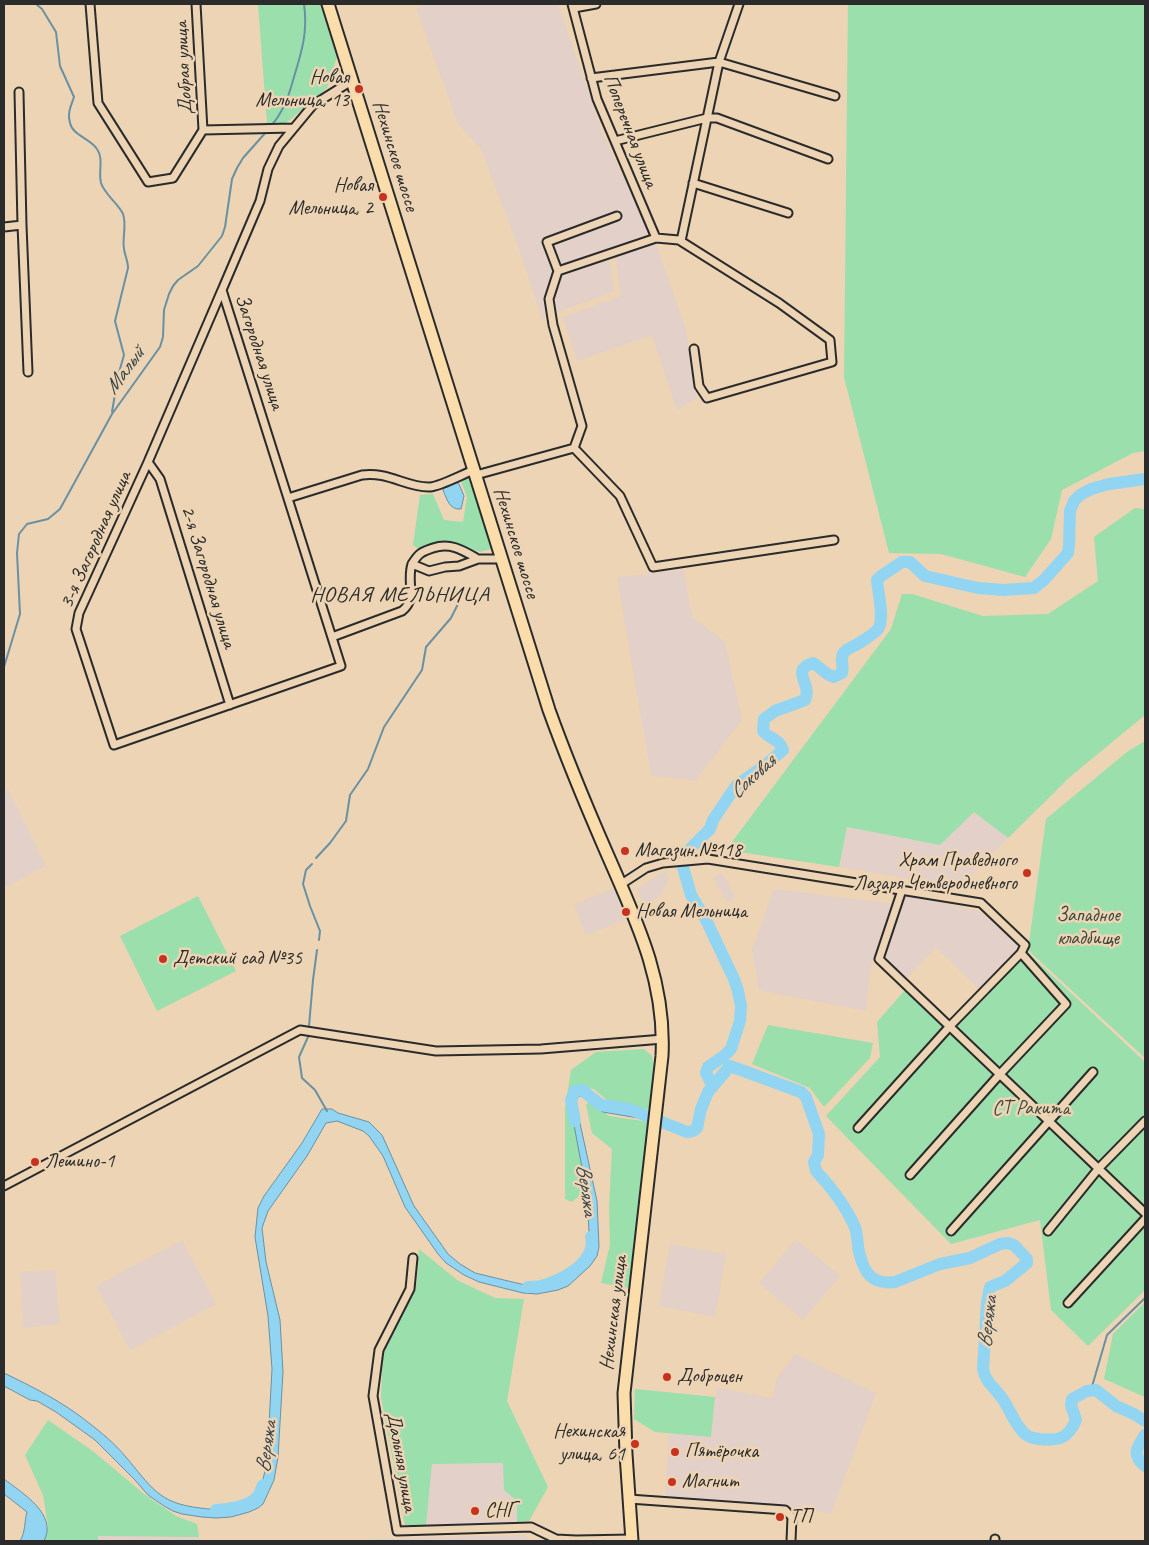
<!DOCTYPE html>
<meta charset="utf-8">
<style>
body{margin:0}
#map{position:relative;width:1149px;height:1545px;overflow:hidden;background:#ecd4b4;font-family:Caveat,sans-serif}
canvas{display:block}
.frame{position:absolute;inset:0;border:5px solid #2b2b2b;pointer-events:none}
</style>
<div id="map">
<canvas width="1149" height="1545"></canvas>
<div class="frame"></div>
</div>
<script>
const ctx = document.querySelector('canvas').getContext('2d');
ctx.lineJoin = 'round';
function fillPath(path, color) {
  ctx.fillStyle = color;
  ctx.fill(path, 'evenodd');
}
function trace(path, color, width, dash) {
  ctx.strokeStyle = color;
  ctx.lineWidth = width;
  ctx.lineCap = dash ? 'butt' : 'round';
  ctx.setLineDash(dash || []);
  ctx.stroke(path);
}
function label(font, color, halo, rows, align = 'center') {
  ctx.font = font + ' Caveat,sans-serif';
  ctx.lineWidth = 5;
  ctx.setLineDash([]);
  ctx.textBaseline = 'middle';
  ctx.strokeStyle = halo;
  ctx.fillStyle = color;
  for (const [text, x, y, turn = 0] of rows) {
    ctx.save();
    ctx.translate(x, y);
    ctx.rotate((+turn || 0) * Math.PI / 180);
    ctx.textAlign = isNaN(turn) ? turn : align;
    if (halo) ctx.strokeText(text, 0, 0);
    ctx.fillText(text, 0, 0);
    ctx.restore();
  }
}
fillPath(new Path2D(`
 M427,4H558L603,134L650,234L608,250L614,291L542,318L518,246L481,149L458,124L416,8Z
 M655,242L685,326L697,398L677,410L652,335L577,361L563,317L621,296L615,256Z
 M684,570L692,617L725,642L742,720L695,781L651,775L617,577Z
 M8,789L46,866L4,888V795Z
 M974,812L1008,838L959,887L839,867L847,827L940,845Z
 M666,871L669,878L662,895L644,906L637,888Z
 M722,873L736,897L727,902L713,878Z
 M614,888L627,919L586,935L574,905Z
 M774,889L894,904L871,965L866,1011L759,990L752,949Z
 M903,894L981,912L1022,948L982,992L936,947L905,980L882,959Z
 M796,1239L840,1276L803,1320L759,1283Z
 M182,1240L216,1304L130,1350L96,1286Z
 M670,1244L726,1254L715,1317L659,1306Z
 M55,1270L60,1324L23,1328L20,1272Z
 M795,1354L876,1393L831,1514L796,1507L665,1498L669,1433L711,1437L717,1388L772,1398L777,1378Z
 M504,1463V1490L517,1501V1522L426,1525L432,1464Z
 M524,1535L529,1541H368L371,1539Z
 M98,1536L199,1537L202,1541H98Z`), '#e3d0c8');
fillPath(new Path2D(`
 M258,4H321L337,57L327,88L285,124L267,123Z
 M848,4H1145V451L1133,453L1062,490L1051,539L1025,577L941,554L889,553L844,377Z
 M471,477L493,543L492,549L480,552L442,541L420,550L413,545L420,495L433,494L444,520L463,522L467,497L461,481Z
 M1135,508L1145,509V715L1071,776L1008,838L974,812L940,845L847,827L839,867L726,850L891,629L902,594H912L983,616L1048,614L1098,581L1094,537Z
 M1145,741V1058L1028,950L1046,819L1127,752Z
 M198,896L236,971L157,1011L120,936Z
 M1028,953L1145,1062V1290L1088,1346L1051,1310L1040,1220L951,1244L826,1116L880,1057L877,1022L906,989L951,1031Z
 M768,1025L873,1043L870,1058L824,1107L810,1088L752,1064Z
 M644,1049L652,1056L656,1081L652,1110L613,1105L594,1089L581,1087L573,1105L587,1189L572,1202L565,1199V1108L571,1070L596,1052Z
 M590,1101L609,1116L649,1122L630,1288L601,1283L610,1245L609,1207L612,1149L592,1133L586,1105Z
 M419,1249L457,1280L495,1298L524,1299L507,1401L548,1487L529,1521L517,1522V1501L504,1490L503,1463L432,1464L426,1525H405L381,1397L383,1353L417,1282Z
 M1145,1302V1397L1104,1379L1113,1334Z
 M635,1389L715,1397L711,1437L655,1432L634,1419Z
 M48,1420L94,1452L144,1494L176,1516L197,1524L199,1537L98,1536V1541H41L48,1526L43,1495L25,1455Z`), '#9adfac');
const water = new Path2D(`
 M454,481L459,484L464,496L461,509C449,510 447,499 443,490L446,484Z
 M581,1091L584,1092L602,1105L645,1113L644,1119L603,1112L584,1097L580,1096L577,1099L576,1105L597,1201L599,1247L597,1256L590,1266L568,1286L558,1290L537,1294L523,1293L479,1282L464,1275L446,1263L438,1254L405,1207L383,1156L369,1136L363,1131L337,1121L326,1123L307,1156L268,1211L262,1228L266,1262L280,1320L283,1372L278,1457L274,1480L263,1504L258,1508L249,1512L231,1517L216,1518L202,1517L182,1514L173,1511L164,1506L148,1495L135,1480L95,1440L56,1412L37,1401L30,1400L4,1386V1373C33,1387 63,1402 89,1423C102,1433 115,1444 125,1456C151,1486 157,1503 200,1508C220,1511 237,1509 255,1500L261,1488L267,1462L272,1369L268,1316L255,1237L258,1208L264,1196L302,1143L322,1109H332L338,1113L369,1122L382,1135L414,1206L448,1254L460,1264L475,1273L529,1286H538L547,1285L562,1278L579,1266L589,1256L590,1247L588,1215L583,1173L574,1125L572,1102L574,1097Z
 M4,1479C22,1493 58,1514 44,1541H20C26,1531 24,1522 27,1512L4,1494Z`);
fillPath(water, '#92d5f3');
trace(water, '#6991a3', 1);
trace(new Path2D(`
 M36,4L42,9L56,32L60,66L74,97C71,106 67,113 70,123C73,136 90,138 97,149C104,159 98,171 101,183C105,195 118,203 123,214C127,225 122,238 124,249C125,256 128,261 128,268L115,321L124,355L118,376L112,412
 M271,126C284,111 289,95 294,77C302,51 308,31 304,4
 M4,667L20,614L17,553L19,534L27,524L48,519L60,509L112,414L160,347L163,337L164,310L169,294L173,286L178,280L198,266L222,236L225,227L232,179L237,168L243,158L267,131
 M316,858L330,843L346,821L350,795L368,769L384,727L422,670L426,647L451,618L461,598
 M312,864L306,870L303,884L310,906L320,931L319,940
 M309,1026L313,980L317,950
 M308,1037L299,1057L302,1078L315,1090L327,1111
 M1091,1390L1107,1335L1145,1298`), '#6991a3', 2);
trace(new Path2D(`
 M712,1085L706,1073L708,1067L724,1056L731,1049L740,1021L741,1006L738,991L734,979L706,920L691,895L683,867V858L685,854L710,829L713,820L736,786L764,766L783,750C779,738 769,739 763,731L764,719L775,711L805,700C813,683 789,671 813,663L815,664L827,674L834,677L842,673C844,667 840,660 843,654C846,648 854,647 859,643C865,639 873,635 878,629C885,619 878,593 877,580L881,576L902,562H910L925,576L978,588L1003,590L1034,588L1044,580L1068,553L1069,545L1070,511L1074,501L1080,495L1091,489L1109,484L1145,479
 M575,1121L571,1100L575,1091L582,1090L601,1105L629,1109L687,1132L693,1131L697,1128L701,1109L708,1092L730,1066L801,1092L806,1097L819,1134L818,1155L814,1162L816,1171C831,1187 845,1205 854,1225C858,1233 857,1243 859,1252C864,1273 872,1285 895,1282L940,1264L970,1258L1000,1244L1008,1243L1014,1245L1027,1259V1263L1005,1281L990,1287L987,1302L983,1369C985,1382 995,1388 1002,1398C1010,1409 1014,1424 1025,1434C1029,1438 1034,1438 1039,1439C1059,1441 1068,1439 1076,1420L1071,1405L1072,1399L1087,1391L1096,1390L1116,1406L1134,1414L1145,1421
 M528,1287C549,1288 585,1270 591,1249C592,1245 592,1241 591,1237
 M1145,1435C1137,1447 1131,1455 1145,1466
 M216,1510C227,1510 251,1506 258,1496C260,1493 261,1489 263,1485`), '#92d5f3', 12);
const minor = new Path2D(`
 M90,4L98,103L148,182L173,178L203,130
 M196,4L203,130
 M572,4L597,99L656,238
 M574,8L596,4
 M591,78L719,62L835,96
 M19,92L22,225L28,372
 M203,130L293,128
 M615,141L707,118H717L828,159
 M693,183L788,213
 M617,216L547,242L558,271L549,299L553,325L582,426L574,448L620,496L653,567L834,540
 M4,227L22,225
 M681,241L719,62L739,4
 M558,271L656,238L679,240L779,303L830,340L832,362L707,398L699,386L694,349
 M222,290L148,462L79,613L76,629L114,745L341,666L222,290L260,201L268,169L279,146L313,105L353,80
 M148,462L160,479L230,705
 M476,475L574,448
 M288,498L362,475C388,471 407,488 430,487C441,486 463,474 474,470
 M412,564C419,553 421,552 433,548C451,542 464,551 478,559
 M332,637L402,611C418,599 406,582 412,564L429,571L445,567L459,566L478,559H502
 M620,885L646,868L663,863L708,859L981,903L1025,945L1021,953L950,1026L858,1128
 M902,890L879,959L1145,1213
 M910,1175L1000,1074L1066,1004L1021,953
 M4,1186L300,1030L436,1051L541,1049L663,1039
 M951,1231L1093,1072
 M1048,1231L1099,1168L1145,1121
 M413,1258L410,1289L379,1350L373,1396L397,1531L531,1527L556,1539L576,1540L632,1539
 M1068,1303L1145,1219
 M629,1499L785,1510L792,1517L791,1541
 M995,1541V1539`);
const primary = new Path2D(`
 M328,4L549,710C566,757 585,803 605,849C635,918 666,979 662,1056L624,1393L626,1454L632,1541`);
trace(minor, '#2b2b2b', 11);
trace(primary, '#2b2b2b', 15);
trace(minor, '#ecd4b4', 7);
trace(primary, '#faddab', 11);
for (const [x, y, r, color] of [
 [359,89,5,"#c8321e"],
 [383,197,5,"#c8321e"],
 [625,851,5,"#c8321e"],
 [1027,873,5,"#c8321e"],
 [626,912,5,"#c8321e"],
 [163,959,5,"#c8321e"],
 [35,1162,5,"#c8321e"],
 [667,1377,5,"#c8321e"],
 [635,1444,5,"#c8321e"],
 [675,1452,5,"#c8321e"],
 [672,1482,5,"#c8321e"],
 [475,1511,5,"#c8321e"],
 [780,1517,5,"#c8321e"]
]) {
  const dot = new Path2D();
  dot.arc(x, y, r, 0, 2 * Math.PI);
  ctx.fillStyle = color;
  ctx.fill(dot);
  trace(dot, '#ecd4b4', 2);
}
label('20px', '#2b2b2b', '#ecd4b4', [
 ["Добрая улица",184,68,-93],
 ["Поперечная улица",630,131,69],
 ["Нехинское шоссе",395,156,73],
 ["Загородная улица",259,352,72],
 ["3-я Загородная улица",96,540,-66],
 ["Нехинское шоссе",516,543,73],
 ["2-я Загородная улица",208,577,73],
 ["Нехинская улица",614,1313,-83],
 ["Дальняя улица",401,1462,80]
]);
label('20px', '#2b2b2b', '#ecd4b4', [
 ["Новая",349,78,"right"],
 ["Мельница, 13",349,101,"right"],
 ["Новая",373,186,"right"],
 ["Мельница, 2",373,209,"right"],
 ["Магазин №118",635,851],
 ["Храм Праведного",1017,861,"right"],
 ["Лазаря Четверодневного",1017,884,"right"],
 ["Новая Мельница",636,912],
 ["Детский сад №35",173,959],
 ["Лешино-1",45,1162],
 ["Доброцен",677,1377],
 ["Нехинская",625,1432,"right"],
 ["улица, 61",625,1455,"right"],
 ["Пятёрочка",685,1452],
 ["Магнит",682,1482],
 ["СНГ",485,1511],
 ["ТП",790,1517]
], 'left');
label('20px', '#3c463e', '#ecd4b4', [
 ["Западное",1088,916],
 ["кладбище",1088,939],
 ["СТ Ракита",1031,1109]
]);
label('italic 21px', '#3a4449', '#ecd4b4', [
 ["Малый",125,371,-54],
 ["Соковая",753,777,-42],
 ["Веряжа",586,1190,82],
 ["Веряжа",988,1322,-83],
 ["Веряжа",267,1447,-82]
]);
ctx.letterSpacing = '1px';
label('22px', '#2b2b2b', '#ecd4b4', [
 ["НОВАЯ МЕЛЬНИЦА",400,595]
]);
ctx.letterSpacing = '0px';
</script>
